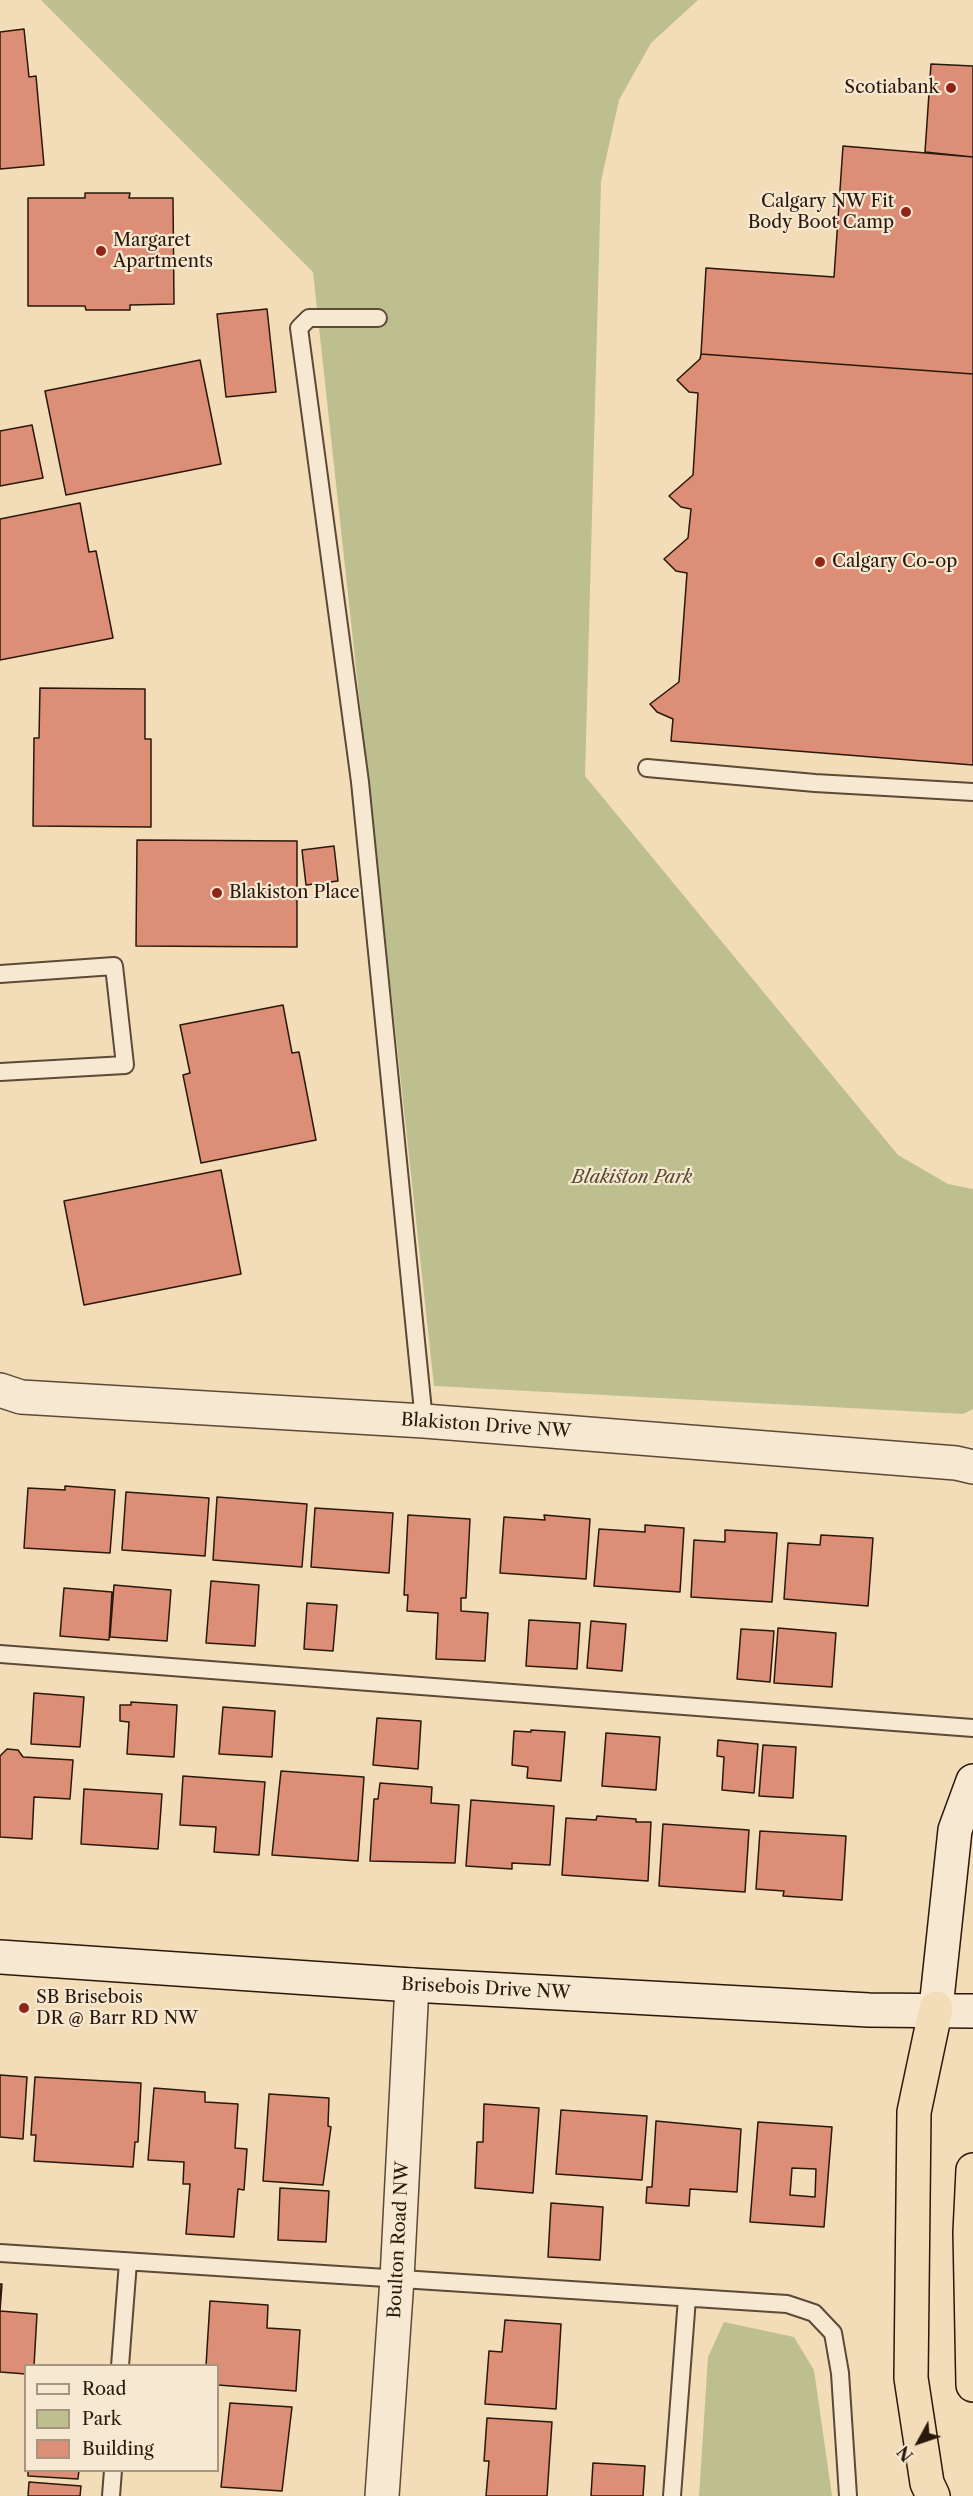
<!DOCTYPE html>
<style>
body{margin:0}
#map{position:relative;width:973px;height:2496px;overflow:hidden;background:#f3dcb8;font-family:"Libre Caslon Text",serif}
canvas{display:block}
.legend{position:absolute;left:24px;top:2364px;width:195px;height:108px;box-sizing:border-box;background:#f7e8d1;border:2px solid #a59581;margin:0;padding:8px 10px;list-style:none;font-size:18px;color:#2a180a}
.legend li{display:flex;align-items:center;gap:12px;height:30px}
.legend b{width:30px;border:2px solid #a59581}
.north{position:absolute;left:889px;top:2412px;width:60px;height:60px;-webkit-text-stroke:4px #f7e8d1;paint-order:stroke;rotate:230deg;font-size:16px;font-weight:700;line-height:24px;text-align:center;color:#2a180a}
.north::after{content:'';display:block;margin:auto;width:21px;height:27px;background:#2a180a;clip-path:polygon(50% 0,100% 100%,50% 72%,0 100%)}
</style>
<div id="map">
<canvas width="973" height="2496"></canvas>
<ul class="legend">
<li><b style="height:8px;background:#f7e8d1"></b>Road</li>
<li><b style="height:16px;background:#bdc08e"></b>Park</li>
<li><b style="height:16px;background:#dc8f76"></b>Building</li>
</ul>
<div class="north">N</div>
</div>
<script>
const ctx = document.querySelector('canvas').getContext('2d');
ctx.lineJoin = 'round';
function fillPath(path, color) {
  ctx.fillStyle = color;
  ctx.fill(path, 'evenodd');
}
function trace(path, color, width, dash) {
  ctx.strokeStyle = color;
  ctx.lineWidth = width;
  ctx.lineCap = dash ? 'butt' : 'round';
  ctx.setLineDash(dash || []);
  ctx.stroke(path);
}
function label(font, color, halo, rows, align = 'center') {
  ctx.font = font + ' "Libre Caslon Text",serif';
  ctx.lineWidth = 4.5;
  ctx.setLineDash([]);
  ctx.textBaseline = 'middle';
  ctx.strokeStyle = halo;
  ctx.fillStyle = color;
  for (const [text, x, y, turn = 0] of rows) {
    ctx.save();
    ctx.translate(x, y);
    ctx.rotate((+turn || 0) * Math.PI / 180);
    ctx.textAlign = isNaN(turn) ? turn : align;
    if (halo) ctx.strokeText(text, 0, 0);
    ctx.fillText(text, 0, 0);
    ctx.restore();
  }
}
fillPath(new Path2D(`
 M41,0H698L651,43L619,100L601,181L585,776L898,1155L948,1184L973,1189V1409L963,1414L434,1386L313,272Z
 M724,2322L794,2337L814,2370L832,2496H699L708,2357Z`), '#bdc08e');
const building = new Path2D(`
 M24,29L29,77L36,76L44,165L0,169V32Z
 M931,64L973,66V157L925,152Z
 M843,146L973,157V374L701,354L706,268L834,277Z
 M85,193H130L129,198H173L174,304L130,305V310H86L85,306H28V198H85Z
 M267,309L276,392L226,397L217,314Z
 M701,354L973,374V765L671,741L673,719L657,712L650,704L679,682L687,573L676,571L664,559L688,538L691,509L681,507L669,496L693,475L698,393L689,392L677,380L700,359Z
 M200,360L221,464L66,495L45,391Z
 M32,425L43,478L0,486V431Z
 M80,503L89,552L96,551L113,638L0,660V519Z
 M40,688L145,689V739H151V827L33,826L34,738H39Z
 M137,840L297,841V947L136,946Z
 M334,846L338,881L306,885L302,850Z
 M283,1005L292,1053L299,1052L316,1140L201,1163L183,1075L190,1073L180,1025Z
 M221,1170L241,1274L84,1305L64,1201Z
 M65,1486L115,1490L110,1553L24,1548L28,1488L65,1490Z
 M126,1492L209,1498L205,1556L122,1550Z
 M217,1497L307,1504L302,1567L213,1560Z
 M315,1508L393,1513L389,1573L311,1567Z
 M408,1515L470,1519L466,1598H461V1611L488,1613L485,1661L436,1659L438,1613L407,1611L408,1595H404Z
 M544,1515L590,1519L586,1579L500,1573L504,1517L545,1520Z
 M645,1525L684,1528L680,1592L594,1586L599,1529L645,1532Z
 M725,1530L777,1533L772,1602L691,1597L694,1540L725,1542Z
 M821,1535L873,1538L868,1606L784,1599L788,1543L820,1545Z
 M211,1581L259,1585L255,1646L206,1643Z
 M114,1585L171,1590L167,1641L110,1637Z
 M64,1588L112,1592L109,1640L60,1636Z
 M307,1603L337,1605L333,1651L304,1649Z
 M529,1620L580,1623L577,1669L526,1666Z
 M591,1621L626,1624L622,1671L587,1668Z
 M778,1628L836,1633L832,1687L774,1683Z
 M741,1629L774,1631L770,1682L737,1679Z
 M34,1693L84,1697L80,1747L31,1744Z
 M131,1702L177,1705L174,1757L127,1754L129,1722L120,1721V1705H131Z
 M223,1707L275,1711L272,1757L219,1754Z
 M377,1718L421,1721L418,1769L373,1765Z
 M531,1730L565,1732L561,1781L527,1778L528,1767L512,1765L514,1731L531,1732Z
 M606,1733L660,1737L656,1790L602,1786Z
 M718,1740L758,1744L754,1793L722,1790L724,1757L717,1756Z
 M763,1745L796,1747L793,1798L759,1796Z
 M7,1749L18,1750L23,1757L73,1760L70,1799L34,1797L32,1839L0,1837V1756Z
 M281,1771L364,1777L358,1861L272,1855Z
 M183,1776L265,1782L259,1855L214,1852L216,1827L180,1825Z
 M380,1783L432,1787L431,1803L459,1805L455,1863L370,1861L374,1799H378Z
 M84,1789L162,1794L158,1849L81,1844Z
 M471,1800L554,1806L550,1865L512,1863V1869L466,1866Z
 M597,1816L636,1819V1822H651L648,1881L562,1875L566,1818L596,1820Z
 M663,1824L749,1830L745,1892L659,1886Z
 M760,1831L846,1836L842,1900L783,1896L784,1891L756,1889Z
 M0,2075L27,2077L23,2139L0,2137Z
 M35,2077L141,2083L138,2142H135L133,2167L34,2161L36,2135H31Z
 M154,2088L205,2092V2102L238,2104L235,2148L247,2149L244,2190L238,2189L234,2237L186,2234L190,2184H183L184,2162L148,2160Z
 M269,2094L329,2098L328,2126L331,2127L323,2185L263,2181Z
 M484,2104L539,2108L533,2193L475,2188L477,2142H483Z
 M561,2110L647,2116L642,2180L556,2174Z
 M656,2121L741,2129L737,2192L690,2189L689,2206L646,2203L647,2187H652Z
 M758,2122L832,2127L824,2227L750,2222ZM792,2168L816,2169L815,2197L790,2195Z
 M280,2188L329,2191L326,2242L278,2240Z
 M551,2203L603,2207L600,2260L548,2257Z
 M0,2284H2L0,2311L37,2314L34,2366H26V2374L0,2372Z
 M210,2301L268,2305L267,2328L300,2330L296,2391L218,2385V2366H206Z
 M505,2320L561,2324L556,2409L485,2404L489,2351L502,2352Z
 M230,2403L292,2407L282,2491L221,2487Z
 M487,2418L552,2422L547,2496H486L489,2461H484Z
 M593,2463L645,2466L643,2496H591Z
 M28,2470H79L78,2479L28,2476Z
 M29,2482L81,2486L80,2496H28Z`);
fillPath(building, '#dc8f76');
trace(building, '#2a180a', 1.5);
const lane = new Path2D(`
 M378,318H309L299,328L360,782L424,1421
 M647,768L815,783L973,792
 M0,974L114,966L125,1065L0,1072
 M0,1654L973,1728
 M0,2253L787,2304L814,2313L833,2333L840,2373L848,2496
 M120,2366L128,2262
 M111,2496L113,2470
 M672,2496L687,2298`);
const street = new Path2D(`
 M0,1390L21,1397L424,1421L956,1463L973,1467
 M382,2496L397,2279L412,1985`);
const secondary = new Path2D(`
 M0,1957L412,1985L869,2010L973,2011
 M936,2008L955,1830L973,1781`);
const highway = new Path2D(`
 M973,2170L970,2232L973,2385
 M933,2496L927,2483L911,2378L914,2112L936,2008`);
trace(lane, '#5c4936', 20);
trace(street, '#5c4936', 36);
trace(secondary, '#2a180a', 36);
trace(highway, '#2a180a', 36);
trace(lane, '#f7e8d1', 16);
trace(street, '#f7e8d1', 33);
trace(secondary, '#f7e8d1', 33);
trace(highway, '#f3dcb8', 33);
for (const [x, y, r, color] of [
 [951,88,6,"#8f2418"],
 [906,212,6,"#8f2418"],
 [101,251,6,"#8f2418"],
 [820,562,6,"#8f2418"],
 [217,893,6,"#8f2418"],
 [24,2008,6,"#8f2418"]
]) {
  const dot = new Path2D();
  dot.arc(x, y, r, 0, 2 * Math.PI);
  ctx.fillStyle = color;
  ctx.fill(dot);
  trace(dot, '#f7e8d1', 2);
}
label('18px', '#2a180a', '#f7e8d1', [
 ["Scotiabank",939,88,"right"],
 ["Calgary NW Fit",894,202,"right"],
 ["Body Boot Camp",894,223,"right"],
 ["Margaret",113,241],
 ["Apartments",113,262],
 ["Calgary Co-op",832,562],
 ["Blakiston Place",229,893],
 ["SB Brisebois",36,1998],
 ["DR @ Barr RD NW",36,2019]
], 'left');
label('italic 18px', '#564a32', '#f7e8d1', [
 ["Blakiston Park",632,1178]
]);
label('18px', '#2a180a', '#f7e8d1', [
 ["Blakiston Drive NW",486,1426,4],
 ["Brisebois Drive NW",486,1989,3],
 ["Boulton Road NW",399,2240,-87]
]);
</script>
